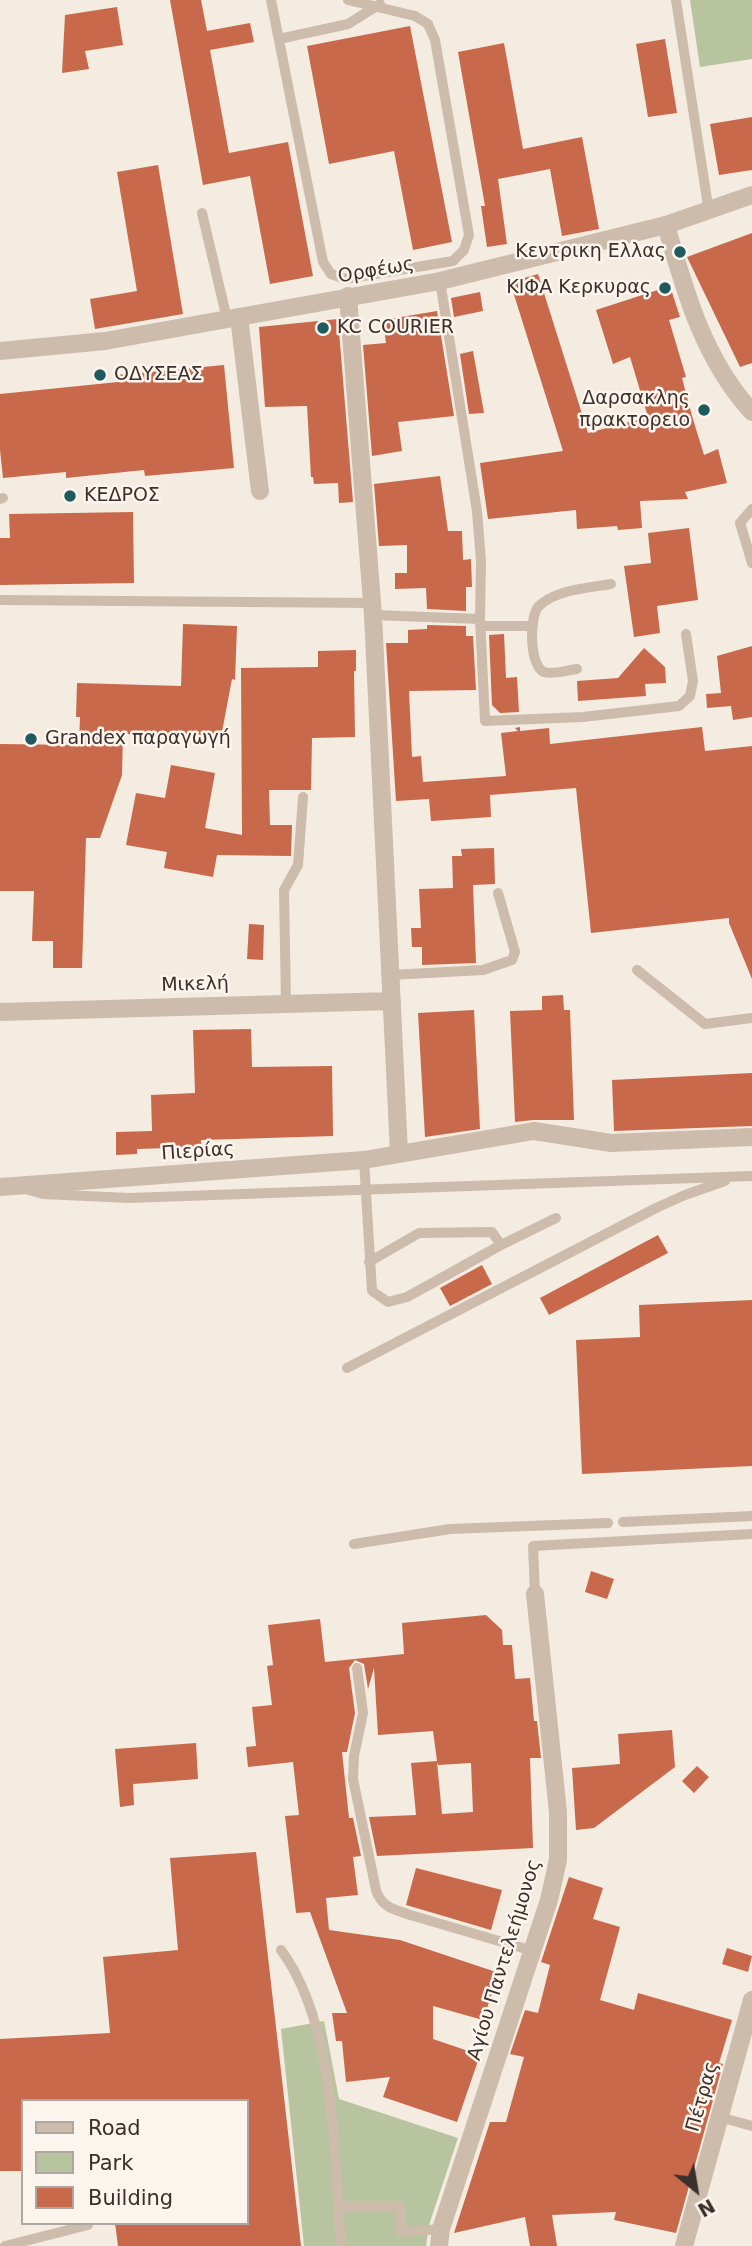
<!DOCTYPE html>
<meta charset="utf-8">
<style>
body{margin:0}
#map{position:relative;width:752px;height:2246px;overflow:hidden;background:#f4ebe1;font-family:"DejaVu Sans",sans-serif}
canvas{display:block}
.legend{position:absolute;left:21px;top:2099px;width:228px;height:126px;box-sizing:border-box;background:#fbf5ee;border:2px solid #aea6a0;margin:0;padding:9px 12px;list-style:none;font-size:21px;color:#3b302b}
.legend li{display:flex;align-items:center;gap:14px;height:35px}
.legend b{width:35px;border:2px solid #aea6a0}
.north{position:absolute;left:661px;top:2155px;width:70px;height:70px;-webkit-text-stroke:5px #fbf5ee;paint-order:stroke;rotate:150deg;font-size:19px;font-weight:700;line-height:28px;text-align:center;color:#3b302b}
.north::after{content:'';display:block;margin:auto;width:24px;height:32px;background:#3b302b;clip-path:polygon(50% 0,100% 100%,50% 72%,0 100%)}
</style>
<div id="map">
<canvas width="752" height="2246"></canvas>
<ul class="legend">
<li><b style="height:9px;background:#cdbbac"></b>Road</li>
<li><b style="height:19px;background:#b8c4a0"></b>Park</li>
<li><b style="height:19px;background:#c8694b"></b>Building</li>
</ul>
<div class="north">N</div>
</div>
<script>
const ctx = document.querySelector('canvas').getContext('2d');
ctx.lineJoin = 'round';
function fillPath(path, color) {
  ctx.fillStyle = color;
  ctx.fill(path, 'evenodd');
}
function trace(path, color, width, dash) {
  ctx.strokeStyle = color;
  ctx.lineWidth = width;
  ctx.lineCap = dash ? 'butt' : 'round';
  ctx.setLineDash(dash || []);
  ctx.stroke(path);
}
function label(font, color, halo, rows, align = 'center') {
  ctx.font = font + ' "DejaVu Sans",sans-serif';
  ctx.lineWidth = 5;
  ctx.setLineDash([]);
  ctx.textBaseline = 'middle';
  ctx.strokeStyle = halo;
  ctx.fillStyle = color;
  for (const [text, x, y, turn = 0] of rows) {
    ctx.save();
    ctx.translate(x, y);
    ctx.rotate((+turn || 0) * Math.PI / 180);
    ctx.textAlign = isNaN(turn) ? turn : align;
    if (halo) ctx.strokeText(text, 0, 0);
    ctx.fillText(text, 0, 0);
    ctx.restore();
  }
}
fillPath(new Path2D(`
 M690,0H752V59L700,67Z
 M324,2021L339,2099L458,2138L429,2225L426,2246H304L281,2029Z`), '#b8c4a0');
fillPath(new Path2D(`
 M170,0H201L207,31L250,23L254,42L210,50L229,153L288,142L313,276L270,284L250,176L203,185Z
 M117,7L123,45L85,51L89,69L62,73L65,15Z
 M410,26L452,242L413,250L394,151L329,164L307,46Z
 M665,39L677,113L648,117L636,44Z
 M504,43L523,149L582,137L599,229L562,236L550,169L498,179L507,244L487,247L481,206H485L458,52Z
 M752,117V170L719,175L710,124Z
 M158,165L183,314L95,329L90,299L137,291L117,172Z
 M752,233V363L740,367L687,257Z
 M538,274L588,433L648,417L630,357L613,364L596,310L670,286L680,317L669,320L686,377L682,378L692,416L704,455L718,449L727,483L685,492L688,499L640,501L642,528L618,530L617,526L577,529L576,510L488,519L480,463L563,451L510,282Z
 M480,292L483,311L454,317L451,298Z
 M437,311L454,416L398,422L402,451L372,456L363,345L386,343L383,320Z
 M338,319L353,502L339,503L338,483L314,484L313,477H311L307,406L265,407L259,327Z
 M473,351L484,413L469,414L460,354Z
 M224,365L234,468L145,476L144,470L66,478V472L3,478L0,450V394L118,382L117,375Z
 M440,476L448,531H462L463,560L471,559L472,587H466V611L427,609L426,588L395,589V573H407V545L379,546L374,484Z
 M133,512L134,583L0,585V538H10L9,514Z
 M689,528L698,600L657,606L660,633L634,637L624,566L651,563L648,533Z
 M183,624L237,626L235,680L232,679L221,737L123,734L122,775L100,838H86L82,968H53V941H32L34,891H0V744L79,745L80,717H76L77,683L181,686Z
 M427,625L466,626V636H473L476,690L409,691L412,757L421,756L423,782L506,776L501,733L518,731L515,728L520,727V731L549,728L550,744L702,727L705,751L752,746V979L729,923V918L591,933L576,788L490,795L491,817L431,821L429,799L396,801L386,643H408V630L427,629Z
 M504,634L506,678L517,677L519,712L500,713L492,705L489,635Z
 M752,646V717L733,720L731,706L707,708L706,694L721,693L717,656Z
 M644,648L665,667L666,683L645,684L646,696L578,701L577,681L618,678Z
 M356,650V671H354L355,737L312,738L311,790H269L270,825H292L291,856L217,855L213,877L164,868L167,852L126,845L136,793L165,798L171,765L215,773L205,828L242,835L241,668L318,667V651Z
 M494,848L495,884L473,885L476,963L422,965V947H412L411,928H421L419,889L453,888L452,856H462L461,849Z
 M249,924L264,925L263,960L247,959Z
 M563,995L564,1010H570L574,1120H533L515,1122L510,1011L542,1010V996Z
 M474,1010L480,1129L425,1137L418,1013Z
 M251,1029L252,1067L332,1066L333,1136L201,1140V1147L137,1149V1154L116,1155V1132L152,1131L151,1095L195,1093L193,1030Z
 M752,1073V1126L614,1131L612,1080Z
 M658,1235L668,1253L549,1315L540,1298Z
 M482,1265L492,1284L450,1306L440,1288Z
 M752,1300V1466L582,1474L576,1340L640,1337L639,1305Z
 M591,1571L614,1579L607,1599L585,1592Z
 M486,1615L502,1630L503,1645H512L515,1679L530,1678L534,1721H537L541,1758H530L533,1848L377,1856L369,1817L416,1815L411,1763L437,1761L433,1731L378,1735L374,1668L368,1689L364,1664L355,1660L349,1668L355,1713L347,1752H342L349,1818H353L361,1856L353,1857L358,1895L326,1898L329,1930L400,1940L499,1973L483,2020L433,2006V2039L480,2055L457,2122L383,2097L390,2077L346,2082L342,2041H336L332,2013H347L310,1912L296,1913L285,1816L299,1815L293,1762L248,1767L246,1747L256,1746L252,1707L272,1705L267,1666L273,1665L268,1625L320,1619L325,1662L404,1654L402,1623ZM437,1762L438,1765L471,1763L473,1812L442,1814Z
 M672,1730L675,1767L594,1828L576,1830L572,1768L620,1764L618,1734Z
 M196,1743L198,1779L133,1784L134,1805L120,1807L115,1749Z
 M697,1766L709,1777L694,1793L682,1781Z
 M256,1852L301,2246H118L115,2223H247V2101H23V2171H0V2039L110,2033L103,1957L178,1950L170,1858Z
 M416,1868L502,1890L491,1930L406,1905Z
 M569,1877L603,1888L593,1919L620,1927L600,2000L634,2010L638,1993L732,2020L719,2063L723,2064L676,2233L614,2220L616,2212L552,2215L557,2246H530L525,2217L454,2233L490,2122H506L524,2057L510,2054L525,2010L538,2013L550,1965L541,1962Z
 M727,1948L752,1956L748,1972L722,1964Z`), '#c8694b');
trace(new Path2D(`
 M271,0L323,262L331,274L345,279L453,261L464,250L469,235L435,40L428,24L415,16L348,0
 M676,0L709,212
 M279,39L348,24L380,4
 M202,213L227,319
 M440,281L477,511L481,561L480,619L485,721L583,717L679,706L690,696L693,681L686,634
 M0,499L3,498
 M752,509L740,523L752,563
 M0,600L371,603
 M373,615L480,619
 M480,626H533
 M577,669C568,670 552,675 544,672C529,666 529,615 539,606C557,589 589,588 611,584
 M637,970L705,1024L752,1018
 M391,975L483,970L512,960L515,952L498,893
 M286,1003L284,890L298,865L303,797
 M364,1160L372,1291L388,1302L407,1297L501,1245L556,1218
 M25,1189L43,1194L129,1198L752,1176
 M369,1262L419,1233L492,1232L501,1245
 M347,1368L656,1208L685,1195L725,1181
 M623,1522L752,1516
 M354,1544L450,1529L608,1523
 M535,1594L533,1546L752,1534
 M357,1668L363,1713L354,1756L353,1779L376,1890C381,1906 392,1909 407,1914L533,1951
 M281,1950C336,2024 334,2156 341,2246
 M719,2117L752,2126
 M338,2206H401V2232L441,2229
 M5,2246L88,2225`), '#cdbbac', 10);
trace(new Path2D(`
 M666,225C685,292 704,360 752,412
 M348,296L373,615L399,1153
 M239,317L260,491
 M0,1012L392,1001
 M0,1187L364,1160L534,1131L611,1143L752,1137
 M439,2246L441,2229L549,1900L558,1860V1812L535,1594
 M684,2246L752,2000`), '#cdbbac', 18);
trace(new Path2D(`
 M0,351L105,341L440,281L666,225L752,195`), '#cdbbac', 18);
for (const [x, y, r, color] of [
 [680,252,7,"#1f5a5e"],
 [665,288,7,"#1f5a5e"],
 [323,328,7,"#1f5a5e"],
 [100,375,7,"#1f5a5e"],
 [704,410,7,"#1f5a5e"],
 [70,496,7,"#1f5a5e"],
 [31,739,7,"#1f5a5e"]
]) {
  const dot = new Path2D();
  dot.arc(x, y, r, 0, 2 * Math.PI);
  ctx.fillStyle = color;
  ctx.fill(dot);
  trace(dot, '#fbf5ee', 2.5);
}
label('19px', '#3b302b', '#fbf5ee', [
 ["Κεντρικη Ελλας",666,252,"right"],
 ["ΚΙΦΑ Κερκυρας",651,288,"right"],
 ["KC COURIER",337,328],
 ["ΟΔΥΣΕΑΣ",114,375],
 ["Δαρσακλης",690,399,"right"],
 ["πρακτορειο",690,421,"right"],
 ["ΚΕΔΡΟΣ",84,496],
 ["Grandex παραγωγή",45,739]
], 'left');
label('19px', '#3b302b', '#fbf5ee', [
 ["Ορφέως",376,271,-10],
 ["Μικελή",195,985,-2],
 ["Πιερίας",198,1152,-4],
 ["Αγίου Παντελεήμονος",505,1960,-73],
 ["Πέτρας",703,2097,-74]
]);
</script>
